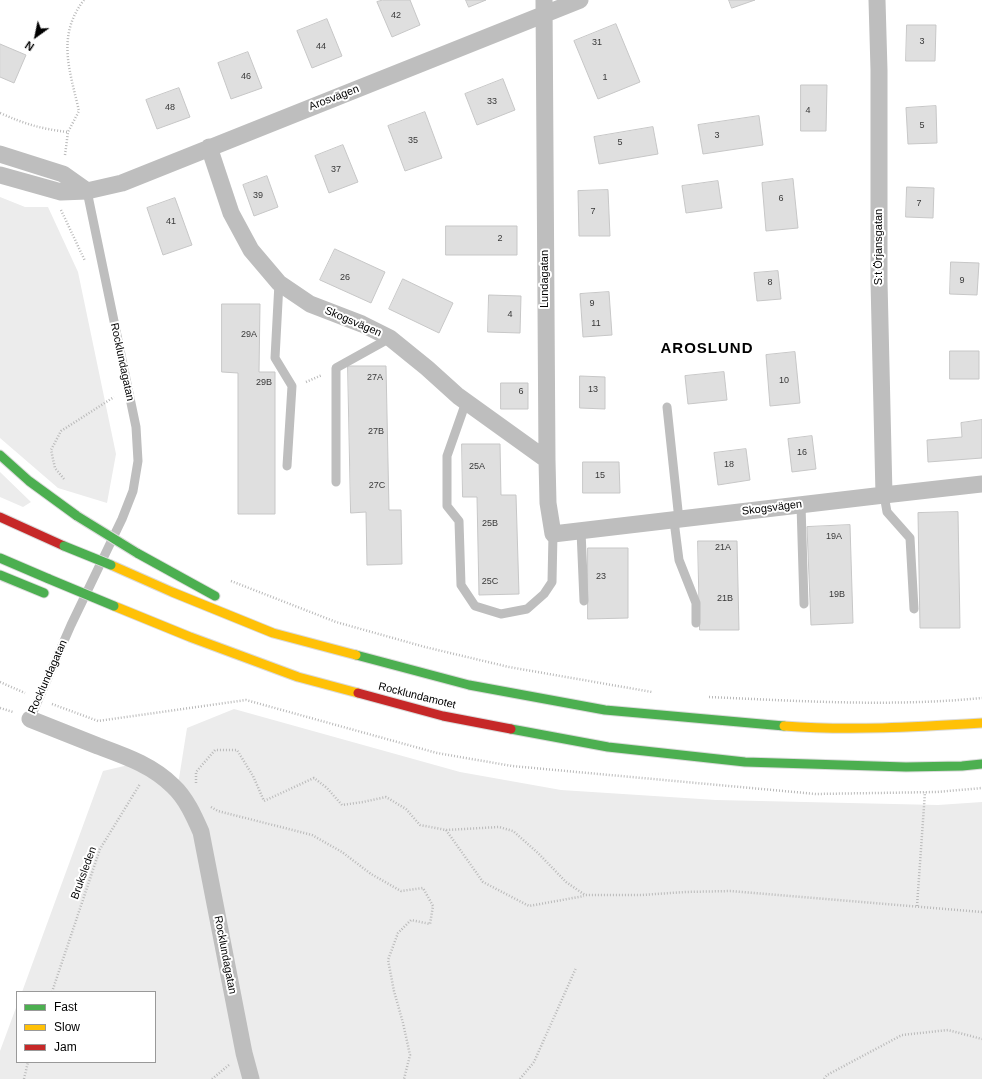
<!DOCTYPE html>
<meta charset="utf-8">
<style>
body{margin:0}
#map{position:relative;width:982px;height:1079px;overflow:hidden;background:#fff;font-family:Arial,sans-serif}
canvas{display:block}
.legend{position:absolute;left:16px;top:991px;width:140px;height:72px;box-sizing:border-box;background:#fff;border:1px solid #999;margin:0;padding:5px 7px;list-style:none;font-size:12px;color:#000}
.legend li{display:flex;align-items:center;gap:8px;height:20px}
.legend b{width:20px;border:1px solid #999}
.north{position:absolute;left:16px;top:16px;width:40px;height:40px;-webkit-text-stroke:3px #fff;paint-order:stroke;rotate:213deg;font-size:11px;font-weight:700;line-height:16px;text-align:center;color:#000}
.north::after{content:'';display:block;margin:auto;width:14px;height:18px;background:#000;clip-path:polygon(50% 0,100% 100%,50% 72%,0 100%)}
</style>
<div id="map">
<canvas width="982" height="1079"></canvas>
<ul class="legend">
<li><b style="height:5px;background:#4caf50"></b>Fast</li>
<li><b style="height:5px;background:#ffc107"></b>Slow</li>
<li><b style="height:5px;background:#c62828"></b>Jam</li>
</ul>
<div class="north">N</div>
</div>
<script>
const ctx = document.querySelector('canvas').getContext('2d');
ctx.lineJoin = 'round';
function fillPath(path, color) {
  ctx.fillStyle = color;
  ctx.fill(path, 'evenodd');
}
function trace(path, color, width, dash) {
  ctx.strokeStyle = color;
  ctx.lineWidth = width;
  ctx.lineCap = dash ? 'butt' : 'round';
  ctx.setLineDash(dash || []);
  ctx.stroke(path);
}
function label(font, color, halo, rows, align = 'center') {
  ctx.font = font + ' Arial,sans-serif';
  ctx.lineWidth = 4;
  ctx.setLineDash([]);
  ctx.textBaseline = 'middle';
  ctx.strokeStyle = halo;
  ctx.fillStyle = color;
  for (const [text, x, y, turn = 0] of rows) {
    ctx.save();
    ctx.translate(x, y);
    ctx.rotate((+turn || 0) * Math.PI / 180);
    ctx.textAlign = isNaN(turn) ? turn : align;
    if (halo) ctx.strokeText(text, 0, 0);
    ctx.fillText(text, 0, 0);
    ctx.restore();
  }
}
fillPath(new Path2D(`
 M0,197L25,207H48L78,272L116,454L107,503L58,488L0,438Z
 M0,472L31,502L23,507L0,497Z
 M234,709L460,772L561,790L716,800L938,805L982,802V1079H0V1051L17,1005V1062H155V992H22L103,771L137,763L177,791L187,728Z`), '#ececec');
const building = new Path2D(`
 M383,0H410L420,25L392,37L377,2Z
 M466,0H486L469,7Z
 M729,0H755L732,8Z
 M327,19L342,56L312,68L297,31Z
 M616,24L640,82L598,99L574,41Z
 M907,25H936L935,61H906Z
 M0,44L26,55L14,83L0,77Z
 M248,52L262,88L231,99L218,63Z
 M503,79L515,110L477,125L465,94Z
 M801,85H827L826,131H801Z
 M179,88L190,117L157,129L146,100Z
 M936,106L937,143L908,144L906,108Z
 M425,112L442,158L405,171L388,126Z
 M759,116L763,145L703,154L698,125Z
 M653,127L658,154L599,164L594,137Z
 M343,145L358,182L329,193L315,156Z
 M267,176L278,207L254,216L243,185Z
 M793,179L798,228L766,231L762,183Z
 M718,181L722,208L686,213L682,186Z
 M907,187L934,188L933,218L906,217Z
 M608,190L610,236H579L578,191Z
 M175,198L192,245L163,255L147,208Z
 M446,226H517V255H446Z
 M335,249L385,272L371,303L320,280Z
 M951,262L979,263L977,295L950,294Z
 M778,271L781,299L757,301L754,273Z
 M403,279L453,303L439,333L389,309Z
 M609,292L612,335L583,337L580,294Z
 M489,295L521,296L520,333L488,332Z
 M222,304H260L259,372H275V514H238V373L222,372Z
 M950,351H979V379H950Z
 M795,352L800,403L770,406L766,355Z
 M348,366H386L389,510H401L402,564L367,565L366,512L351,513Z
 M724,372L727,400L688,404L685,376Z
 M580,376L605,377V409L580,408Z
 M501,383H528V409H501Z
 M982,420V458L928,462L927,440L962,437L961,423Z
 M812,436L816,469L792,472L788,439Z
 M462,444H500L501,495H516L519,594L479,595L477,497H463Z
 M746,449L750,480L718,485L714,453Z
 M583,462H619L620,493H583Z
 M958,512L960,628H920L918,513Z
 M850,525L853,623L811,625L807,527Z
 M698,541H737L739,630H700Z
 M588,548H628V618L588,619Z`);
fillPath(building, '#dfdfdf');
trace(building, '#c7c7c7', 1);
const fast = new Path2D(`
 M0,455L29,481L77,516
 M137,553L215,596
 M0,558L49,579
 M0,575L44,593
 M356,655L469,685L605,710L784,726
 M511,729L608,747L745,762L906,767L962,766L982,764`);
const slow = new Path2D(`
 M111,565L172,592L273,633L356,655
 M114,606L190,637L298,677L358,693
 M784,726C850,731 916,727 982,723`);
const jam = new Path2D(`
 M0,517L64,546
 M358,693L443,716L511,729`);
trace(fast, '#dbdbdb', 11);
trace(slow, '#dbdbdb', 11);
trace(jam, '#dbdbdb', 11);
trace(new Path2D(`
 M0,113C25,124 41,129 68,132
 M65,155L68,132L79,111C70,71 56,36 84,0
 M61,210L85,261
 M306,382L322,375
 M64,479L55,468L51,450L61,431L114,397
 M231,581L336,622L425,647L509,667L652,692
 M0,682L25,693
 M709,697C800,701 891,707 982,698
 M52,704L98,721L246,700L437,753L512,766L816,794L937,792L982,788
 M0,708L13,712
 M196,783V772L215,750H237L253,776L264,801L314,778L327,788L342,805L363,802L386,797L406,809L420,825L446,830L499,827L513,831L538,853L566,882L585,895H642L685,892L731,891L982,912
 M211,807L218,811L312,835L342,852L371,874L401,891L423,888L433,906L430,924L411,920L398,933L388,960L394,991L403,1023L410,1055L404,1079
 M446,830L483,882L529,906L584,896
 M917,906L925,792
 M52,992L100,849L140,784
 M24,1079L28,1062
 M212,1079L229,1065
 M520,1079L534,1062L576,968
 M824,1079L827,1075L902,1035L948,1030L982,1039`), '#b9b9b9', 2.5, [1, 2]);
trace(new Path2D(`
 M279,283L275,358L292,386L287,466
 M466,402L447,456V506L459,521L461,585L475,606L501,614L527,609L544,594L552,582L553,534
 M667,407L679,520
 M336,482V368L390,338
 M884,495L887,512L910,538L914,609
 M801,505L804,604
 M674,521L679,560L696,603V623
 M581,531L584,601
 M30,719L71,625L122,519L133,491L138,461L136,427L87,191`), '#bebebe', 9);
trace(new Path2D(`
 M544,0L547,460L548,503L553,534L884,495L982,484
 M877,0L879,70V281L884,495
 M209,147L231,213L251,250L279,283L310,304L362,324L390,338L427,368L458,396L547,460
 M0,154L63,174L87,191
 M0,175L61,192L87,191L122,183L580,0
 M30,719C53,728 75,737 98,746C125,756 152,765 173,786C186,798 194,816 201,832L244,1053L251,1079`), '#bebebe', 17);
trace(fast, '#4caf50', 9);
trace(slow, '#ffc107', 9);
trace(jam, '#c62828', 9);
const fastBridge = new Path2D(`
 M77,516L137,553
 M64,546L111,565
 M49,579L114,606`);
trace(fastBridge, '#dbdbdb', 11, []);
trace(fastBridge, '#4caf50', 9);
label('9px', '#383838', null, [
 ["42",396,16],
 ["3",922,42],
 ["31",597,43],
 ["44",321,47],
 ["46",246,77],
 ["1",605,78],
 ["33",492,102],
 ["48",170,108],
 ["4",808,111],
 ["5",922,126],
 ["3",717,136],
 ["35",413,141],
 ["5",620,143],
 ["37",336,170],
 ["39",258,196],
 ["6",781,199],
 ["7",919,204],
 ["7",593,212],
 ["41",171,222],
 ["2",500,239],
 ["26",345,278],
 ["9",962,281],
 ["8",770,283],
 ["9",592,304],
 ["4",510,315],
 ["11",596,324],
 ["29A",249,335],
 ["27A",375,378],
 ["10",784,381],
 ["29B",264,383],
 ["13",593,390],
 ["6",521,392],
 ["27B",376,432],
 ["16",802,453],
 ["18",729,465],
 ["25A",477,467],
 ["15",600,476],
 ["27C",377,486],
 ["25B",490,524],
 ["19A",834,537],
 ["21A",723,548],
 ["23",601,577],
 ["25C",490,582],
 ["19B",837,595],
 ["21B",725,599]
]);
label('11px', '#000', '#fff', [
 ["Arosvägen",334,98,-21],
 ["S:t Örjansgatan",879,247,-90],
 ["Lundagatan",545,279,-90],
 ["Skogsvägen",353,322,23],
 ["Rocklundagatan",122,362,78],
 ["Skogsvägen",772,508,-7],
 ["Rocklundagatan",48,677,-66],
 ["Rocklundamotet",417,696,14],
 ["Bruksleden",84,873,-70],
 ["Rocklundagatan",225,955,79]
]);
ctx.letterSpacing = '1px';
label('bold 15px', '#000', '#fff', [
 ["AROSLUND",707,349]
]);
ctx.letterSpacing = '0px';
</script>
